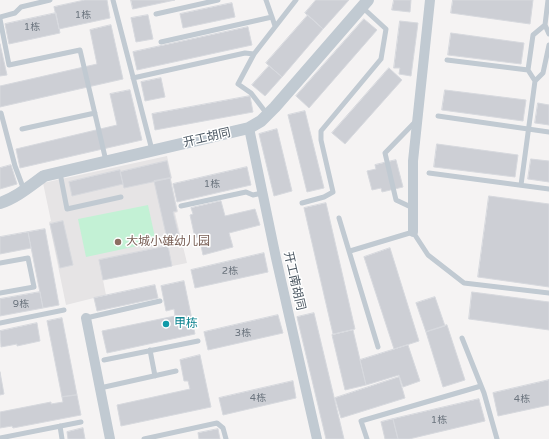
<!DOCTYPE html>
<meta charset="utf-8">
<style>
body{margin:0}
canvas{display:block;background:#f5f3f3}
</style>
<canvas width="549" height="439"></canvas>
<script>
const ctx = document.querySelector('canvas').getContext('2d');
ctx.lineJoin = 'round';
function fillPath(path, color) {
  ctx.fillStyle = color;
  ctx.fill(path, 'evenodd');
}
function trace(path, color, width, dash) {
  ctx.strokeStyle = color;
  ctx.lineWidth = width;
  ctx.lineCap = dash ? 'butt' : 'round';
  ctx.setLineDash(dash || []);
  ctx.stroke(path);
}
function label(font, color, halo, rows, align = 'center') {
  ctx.font = font + ' "Varela Round","Noto Sans SC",sans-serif';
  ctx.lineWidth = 3;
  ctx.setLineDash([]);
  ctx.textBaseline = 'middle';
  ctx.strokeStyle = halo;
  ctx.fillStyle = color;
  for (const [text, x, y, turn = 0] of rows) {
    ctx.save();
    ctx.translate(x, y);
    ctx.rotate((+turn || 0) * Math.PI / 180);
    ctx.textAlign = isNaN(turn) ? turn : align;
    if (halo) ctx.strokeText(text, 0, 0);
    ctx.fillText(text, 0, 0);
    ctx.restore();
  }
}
fillPath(new Path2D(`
 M167,156L172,178L171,179L178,212L175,213L187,263L103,280L106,295L66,305L49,222L51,221L43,183Z`), '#e6e4e5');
fillPath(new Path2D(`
 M148,205L156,242L86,257L78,219Z`), '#c3f1d5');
const building = new Path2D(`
 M85,0H107L110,18L59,29L54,7Z
 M131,0H175L133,9Z
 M316,0H349L323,29L305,13Z
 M394,0H411L410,12L392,10Z
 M453,0H533L530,24L451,13Z
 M232,3L235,17L183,28L180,14Z
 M56,13L60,33L9,44L5,24Z
 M148,15L153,39L136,42L131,18Z
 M308,15L323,29L282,77L266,63Z
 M364,19L377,30L309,108L296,96Z
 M400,21L418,23L411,76L399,74L400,68H394Z
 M111,25L123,79L0,107V86L97,64L90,30Z
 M248,27L252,45L137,70L133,52Z
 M451,33L524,43L521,64L448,55Z
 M0,44L7,75L0,76Z
 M269,66L282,77L265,96L252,85Z
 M389,68L402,80L345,144L332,133Z
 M161,78L165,97L145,101L141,82Z
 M130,90L142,140L20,168L16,149L117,125L110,94Z
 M445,90L526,100L523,121L442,110Z
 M250,96L253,112L155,130L152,114Z
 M538,103L549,105V125L535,123Z
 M305,111L324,188L307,192L288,115Z
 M277,129L292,191L274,196L259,134Z
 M437,144L518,155L515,177L434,167Z
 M531,159L549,161V182L528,179Z
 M396,160L403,187L382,192L381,188L372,190L367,171L376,169L375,165Z
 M167,161L171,178L124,188L120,172Z
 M11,165L17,184L0,189V168Z
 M247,167L251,185L177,202L173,184Z
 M120,170L123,184L72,196L69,182Z
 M170,178L177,211L173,212L180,240L168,243L154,181Z
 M489,196L549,204V287L478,277Z
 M221,201L225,216L255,209L260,225L229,233L233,247L203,255L199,237L195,238L190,215L193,214L191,208Z
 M326,203L355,329L333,334L304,208Z
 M63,221L73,265L60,268L50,224Z
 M45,229L59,305L43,308L28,232Z
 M28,232L31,248L0,254V237Z
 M168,246L172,266L103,280L99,260Z
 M390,248L419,341L394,349L364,257Z
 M264,253L268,272L195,288L191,270Z
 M184,281L195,334L107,353L102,331L175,316L174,309L166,311L161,286Z
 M155,285L158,298L97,311L94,298Z
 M40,292L43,308L0,316V299Z
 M472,292L549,302V330L469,319Z
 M435,297L445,326L426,332L416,303Z
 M314,313L344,439H326L297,317Z
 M278,315L283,333L208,350L204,332Z
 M62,318L77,395L62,397L47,321Z
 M37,323L40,341L17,346V344L1,347L0,331Z
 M447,325L465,380L443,387L426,332Z
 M353,330L366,385L345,390L332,335Z
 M408,345L420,381L403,387L399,375L366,385L360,360Z
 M200,355L211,407L121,426L117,405L190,389L188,381H184L180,360Z
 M0,372L4,394L0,395Z
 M399,377L405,398L341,418L335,398Z
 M549,380V405L498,416L493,393Z
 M293,381L296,398L223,415L219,398Z
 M77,395L81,415L13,428L12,426L0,428V412L51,402V404L63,402L62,397Z
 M479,399L485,421L409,439H398L393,419Z
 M393,419L398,439H385L381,422Z
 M83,428L85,439H68L67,432Z
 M218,429L220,439H199L198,433Z`);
fillPath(building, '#cdcfd5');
trace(building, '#d7d9de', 1);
trace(new Path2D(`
 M113,0L152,150
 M266,0L272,17L275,26
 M156,14L218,0
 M0,17L15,13L21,7L50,0
 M0,19L9,65L80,50L106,161
 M545,25L549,34
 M161,42L272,17
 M447,60L528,70
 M133,78L245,53L254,54
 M535,81L543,73L549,45
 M1,113L15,166L24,190
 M267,114L251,93L238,84L254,54L296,0
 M438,116L549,132
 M22,129L95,113
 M60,173L67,209L121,197
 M429,173L549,189
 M521,185L535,81L528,70L533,35L545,25L548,0
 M302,203L324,197L333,192L321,140V131L381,59L386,29L362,7
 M181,206L246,192L253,195L262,193
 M413,208L396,200L385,153L416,121
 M339,218L378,347
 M350,251L413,232L428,255L464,283L549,293
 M0,263L28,258L34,287L0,293
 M86,318L160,301
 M0,323L64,310
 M462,338L484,393L497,439
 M150,350L155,376
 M104,360L198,341
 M100,388L176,371
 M60,426L62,439
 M0,438L81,422
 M144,439L217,423L223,428L226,439
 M367,439L361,421L481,386`), '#c1cad2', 5);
trace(new Path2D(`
 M249,128L276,258L317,439
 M413,232V161L430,0
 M86,318L110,439`), '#c1cad2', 10);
trace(new Path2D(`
 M0,203C16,198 30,186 44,176L249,128L261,121L275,107L368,0`), '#c1cad2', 12);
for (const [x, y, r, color] of [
 [118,242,4,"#8d6e63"],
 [166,324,4,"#0f9aa8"]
]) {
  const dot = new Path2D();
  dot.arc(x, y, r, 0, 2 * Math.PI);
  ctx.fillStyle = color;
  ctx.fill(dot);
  trace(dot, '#fff', 1.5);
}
label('10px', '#6b747e', null, [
 ["1栋",83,15],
 ["1栋",32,27],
 ["1栋",212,184],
 ["2栋",230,271],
 ["9栋",21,304],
 ["3栋",243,333],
 ["4栋",258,398],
 ["4栋",522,399],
 ["1栋",439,420]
]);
label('12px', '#4a5661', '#fff', [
 ["开工胡同",207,138,-13],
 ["开工南胡同",294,281,77]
]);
label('12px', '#785e54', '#fff', [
 ["大城小雄幼儿园",126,242]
], 'left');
label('12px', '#0d838f', '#fff', [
 ["甲栋",174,324]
], 'left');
</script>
